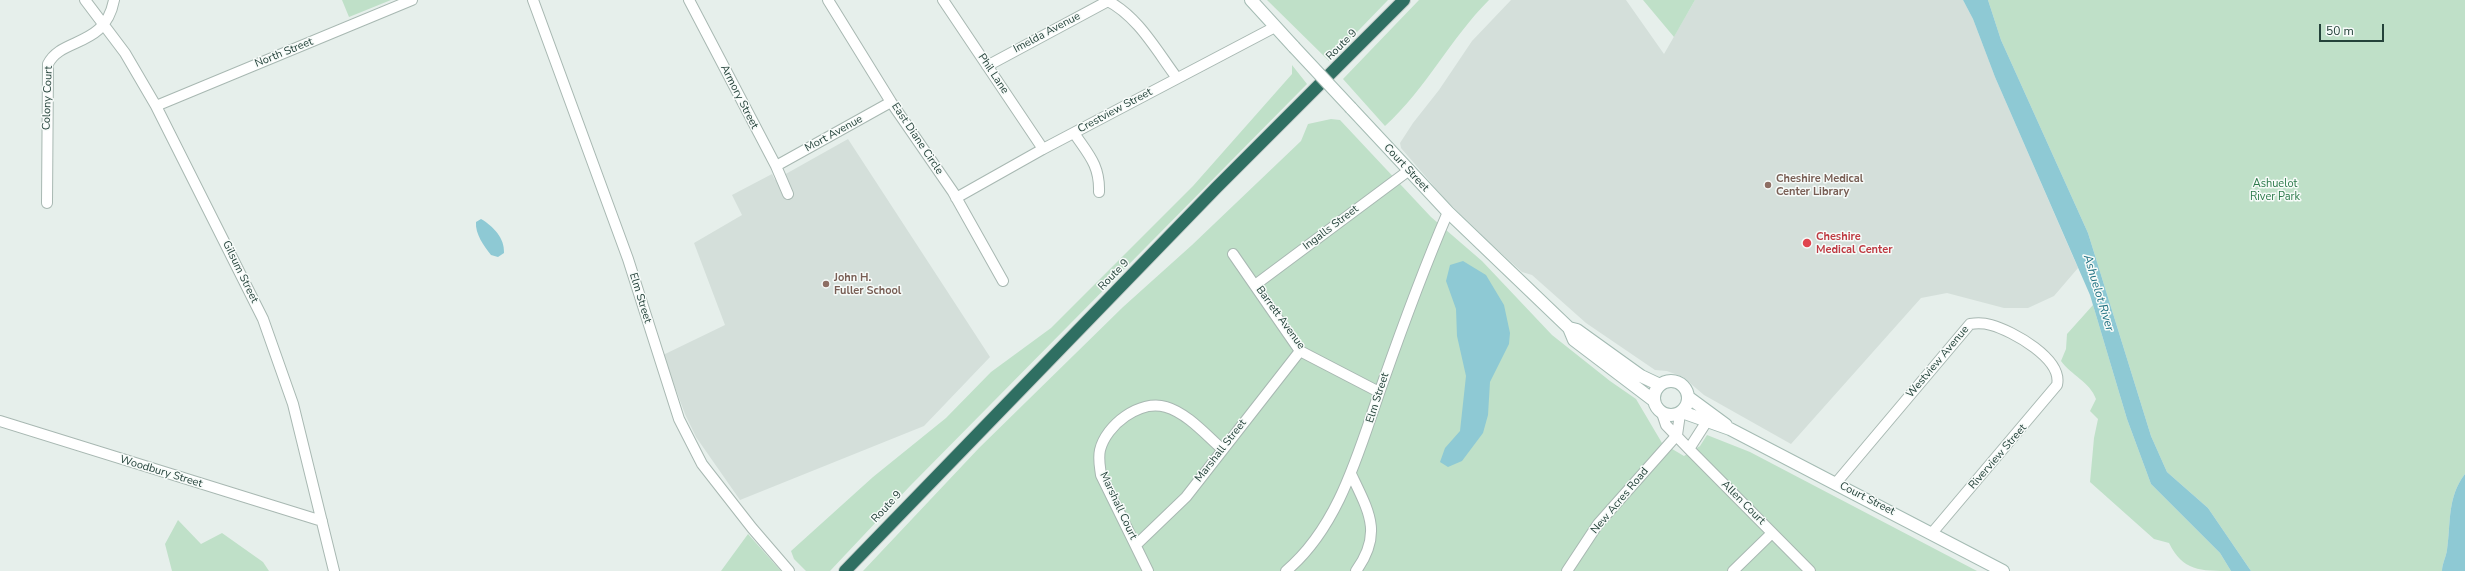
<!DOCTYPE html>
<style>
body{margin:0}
#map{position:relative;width:2465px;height:571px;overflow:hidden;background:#e6efeb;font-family:"Nunito Sans",sans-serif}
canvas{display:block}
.scale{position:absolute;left:2319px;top:24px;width:65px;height:18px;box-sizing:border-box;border:2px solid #24423a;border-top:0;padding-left:5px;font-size:12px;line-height:14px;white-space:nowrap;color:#24423a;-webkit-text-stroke:3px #f7fbf9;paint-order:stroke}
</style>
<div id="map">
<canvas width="2465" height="571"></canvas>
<div class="scale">50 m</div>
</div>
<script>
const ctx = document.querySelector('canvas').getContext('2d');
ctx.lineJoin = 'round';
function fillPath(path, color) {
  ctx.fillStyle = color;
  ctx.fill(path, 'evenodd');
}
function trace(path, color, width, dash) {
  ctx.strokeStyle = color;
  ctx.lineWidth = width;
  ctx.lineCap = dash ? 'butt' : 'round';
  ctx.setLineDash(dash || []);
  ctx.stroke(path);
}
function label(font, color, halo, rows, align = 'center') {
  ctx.font = font + ' "Nunito Sans",sans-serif';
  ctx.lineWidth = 3;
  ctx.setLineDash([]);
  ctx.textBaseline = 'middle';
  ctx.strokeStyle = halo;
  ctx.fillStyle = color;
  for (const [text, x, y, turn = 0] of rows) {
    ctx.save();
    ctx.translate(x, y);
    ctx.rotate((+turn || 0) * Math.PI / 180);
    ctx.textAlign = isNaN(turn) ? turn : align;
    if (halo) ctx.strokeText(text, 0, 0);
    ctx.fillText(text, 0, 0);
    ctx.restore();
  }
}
fillPath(new Path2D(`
 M1511,0H1626L1664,54L1695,0H1963L1973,19L1995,77L2078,268L2054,296L2028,308H2004L1947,293L1921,298L1791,444L1704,395L1683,377L1667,371L1655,370L1586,323L1532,275L1522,272L1491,244L1444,198L1401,148L1400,143L1413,123L1439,90L1472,41Z
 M848,139L990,357L924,426L740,500L696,437L685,414L663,355L725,325L694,243L742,215L732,195L772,174L775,180Z`), '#d4dfda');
fillPath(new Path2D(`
 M342,0H391L349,17Z
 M1267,0H1388L1329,61Z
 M1419,0H1489C1450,39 1426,89 1385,126L1343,79Z
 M1643,0H1695L1674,37Z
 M1988,0H2465V474C2447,497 2451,523 2447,550C2446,557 2442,564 2442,571H2251L2208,508L2167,472L2151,436L2088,233L2001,40Z
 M1292,65L1307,84L910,486L830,571H806L794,559L791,551L873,477L946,418L991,372L1051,328L1193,186L1292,74Z
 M1331,119L1340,120L1431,217L1482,261L1552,335L1610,381L1636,399L1662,443L1684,456L1700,446L1707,435L1750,452L1977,571H863L979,448L1123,307L1192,245L1301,141L1308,124Z
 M2093,305L2127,419L2151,484L2220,553L2231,571C2200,571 2183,571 2169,543L2154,539L2090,482L2094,438L2098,419L2090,411L2096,399C2090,382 2071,375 2061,361L2066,349L2067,334Z
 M178,520L201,544L222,533L263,562L269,571H172L165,544Z
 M748,534L781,571H721Z`), '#bfe0c8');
fillPath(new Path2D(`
 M1963,0H1988L2001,40L2088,233L2151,436L2167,472L2208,508L2251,571H2231L2220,553L2151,484L2127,419L2090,295L1995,77L1973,19Z
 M481,219C493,226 505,238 504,253L498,257L491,255C484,246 475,234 476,222Z
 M1463,261L1486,275L1504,305L1510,333L1509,344L1490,382L1488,415L1483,433L1462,461L1448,467L1440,462L1445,448L1460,431L1466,376L1457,336L1456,309L1446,281L1450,265Z
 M2465,474V571H2442C2442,564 2446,557 2447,550C2451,523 2447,497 2465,474Z`), '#8ec9d4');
const street = new Path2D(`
 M85,0L125,53L156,106L263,319L293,404L334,571
 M533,0L628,259L679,419L702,464L752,528L789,571
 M689,0L776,166L788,194
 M828,0L891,102L953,192L1003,281
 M943,0L1043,149
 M1106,0C1138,16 1156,50 1177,78
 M987,66L1108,1
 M156,106L412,0
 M1074,133C1088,154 1100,165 1099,192
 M776,166L891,102
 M956,198L1043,149L1275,27
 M47,203L48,64C61,37 105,48 114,0
 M1233,254L1300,351L1379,392
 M1255,285L1408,171
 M1662,413L1666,425L1689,449L1810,571
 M0,421L322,521
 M1689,449L1707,421
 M1351,474C1369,512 1383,533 1356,571
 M1836,483L1970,324C1977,323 1984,323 1991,325C2013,331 2063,359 2057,385L1932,533
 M1136,545L1186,497L1300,351
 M1148,571L1101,475C1100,467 1098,459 1100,450C1106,425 1140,399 1166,407C1187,413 1206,435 1222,449
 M1286,571C1341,525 1360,446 1383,382C1403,325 1424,268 1448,212
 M1567,571L1598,524L1677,435L1680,414
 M1733,571L1772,533`);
const secondary = new Path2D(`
 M1251,0L1294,47
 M1351,108L1448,212L1569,328L1574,340L1653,400
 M1569,328L1577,330L1641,376L1660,385
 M1654 398a17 17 0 1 1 34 0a17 17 0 1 1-34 0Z
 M1688,397L1726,425
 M1682,412L1730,429L2003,571`);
const highway = new Path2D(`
 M845,571L1216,188L1404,0`);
trace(street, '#a8b8b2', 12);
trace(secondary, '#a4bbb3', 14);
trace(highway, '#c2cac8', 14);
trace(street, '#fff', 10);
trace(secondary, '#fff', 12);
trace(highway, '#2f6f62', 12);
const secondaryBridge = new Path2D(`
 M1294,47L1351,108`);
trace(secondaryBridge, '#a4bbb3', 14, []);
trace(secondaryBridge, '#fff', 12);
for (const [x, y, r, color] of [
 [1768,185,4,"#8d6e63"],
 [1807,243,5,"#e0444e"],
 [826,284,4,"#8d6e63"]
]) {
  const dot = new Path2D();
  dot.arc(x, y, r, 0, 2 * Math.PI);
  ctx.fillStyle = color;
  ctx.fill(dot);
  trace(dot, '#f7fbf9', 1.5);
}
label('11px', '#24423a', '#f7fbf9', [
 ["Imelda Avenue",1047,33,-28],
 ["Route 9",1342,45,-45],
 ["North Street",284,53,-22],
 ["Phil Lane",993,74,56],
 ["Armory Street",739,97,63],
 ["Colony Court",48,98,-88],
 ["Crestview Street",1115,111,-28],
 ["Mort Avenue",834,134,-29],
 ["East Diane Circle",917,139,56],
 ["Court Street",1406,168,47],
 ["Ingalls Street",1331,228,-37],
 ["Gilsum Street",240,272,64],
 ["Route 9",1114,275,-46],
 ["Elm Street",640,298,73],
 ["Barrett Avenue",1280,318,54],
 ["Westview Avenue",1938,362,-50],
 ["Elm Street",1378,398,-72],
 ["Marshall Street",1221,451,-52],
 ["Riverview Street",1998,457,-49],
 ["Woodbury Street",161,472,17],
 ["Court Street",1867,499,27],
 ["New Acres Road",1620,501,-50],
 ["Allen Court",1743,503,45],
 ["Marshall Court",1118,506,65],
 ["Route 9",887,507,-47]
]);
label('bold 11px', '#785e54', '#f7fbf9', [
 ["Cheshire Medical",1776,179],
 ["Center Library",1776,192],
 ["John H.",834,278],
 ["Fuller School",834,291]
], 'left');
label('11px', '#2d7a4b', '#f7fbf9', [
 ["Ashuelot",2275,184],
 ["River Park",2275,197]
]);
label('bold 11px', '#be3a42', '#f7fbf9', [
 ["Cheshire",1816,237],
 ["Medical Center",1816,250]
], 'left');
label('italic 12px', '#1c6f80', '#f7fbf9', [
 ["Ashuelot River",2098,293,73]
]);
</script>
